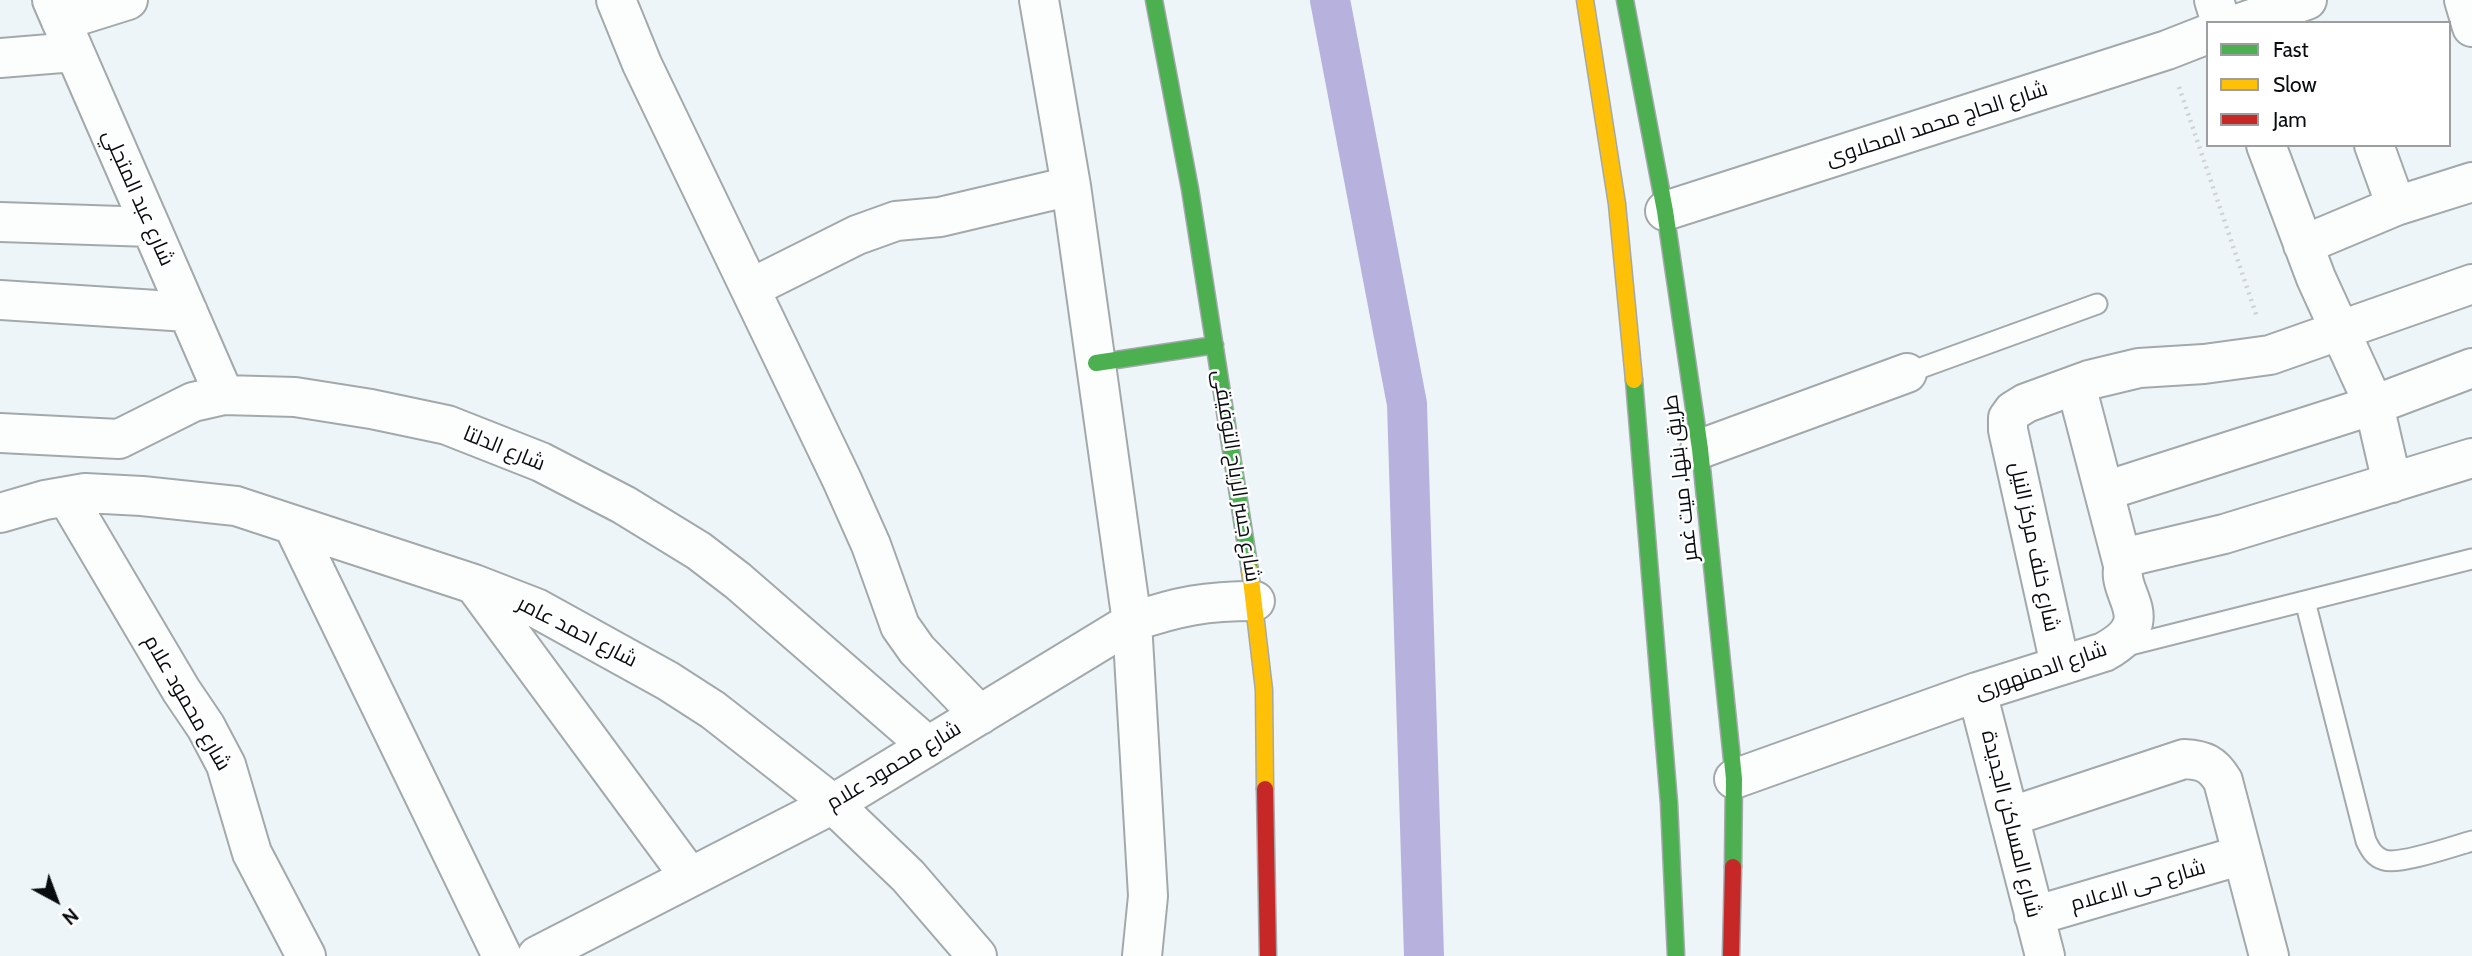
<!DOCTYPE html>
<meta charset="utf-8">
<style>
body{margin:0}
#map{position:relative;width:2472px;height:956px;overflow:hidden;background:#eef5f8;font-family:Cabin,sans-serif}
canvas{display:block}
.legend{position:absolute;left:2206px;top:21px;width:245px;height:126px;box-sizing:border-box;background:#fff;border:2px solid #9d9e9f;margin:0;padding:9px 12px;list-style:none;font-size:21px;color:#090d0f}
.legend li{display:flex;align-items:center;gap:14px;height:35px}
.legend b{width:35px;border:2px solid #9d9e9f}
.north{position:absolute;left:21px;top:865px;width:70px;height:70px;-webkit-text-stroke:5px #fff;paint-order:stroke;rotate:139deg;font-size:19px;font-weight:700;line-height:28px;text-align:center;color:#090d0f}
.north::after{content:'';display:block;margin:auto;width:24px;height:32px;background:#090d0f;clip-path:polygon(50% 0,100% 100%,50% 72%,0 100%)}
</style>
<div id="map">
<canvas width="2472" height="956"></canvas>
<ul class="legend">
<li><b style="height:9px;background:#4caf50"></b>Fast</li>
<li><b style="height:9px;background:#ffc107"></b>Slow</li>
<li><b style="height:9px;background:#c62828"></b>Jam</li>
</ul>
<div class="north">N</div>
</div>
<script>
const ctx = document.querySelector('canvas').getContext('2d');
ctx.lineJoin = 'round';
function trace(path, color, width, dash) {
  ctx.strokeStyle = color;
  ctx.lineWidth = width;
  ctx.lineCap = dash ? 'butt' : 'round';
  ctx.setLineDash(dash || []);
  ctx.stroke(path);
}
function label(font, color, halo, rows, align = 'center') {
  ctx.font = font + ' Cabin,Cairo,sans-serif';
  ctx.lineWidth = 5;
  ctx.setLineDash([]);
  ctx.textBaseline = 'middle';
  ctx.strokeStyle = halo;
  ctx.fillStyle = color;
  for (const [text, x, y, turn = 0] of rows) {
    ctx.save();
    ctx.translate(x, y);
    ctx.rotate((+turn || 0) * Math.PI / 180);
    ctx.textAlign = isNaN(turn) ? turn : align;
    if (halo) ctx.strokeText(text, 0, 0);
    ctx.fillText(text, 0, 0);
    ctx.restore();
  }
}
trace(new Path2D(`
 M1330,0L1407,404L1424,956`), '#b7b2dd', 40);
const lane = new Path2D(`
 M1907,373L2097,304
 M2305,601L2366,841C2370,849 2374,857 2384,860C2400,865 2454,846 2472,841
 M2122,647L2472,559`);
const street = new Path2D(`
 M52,0L224,395
 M616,0L642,64L842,480L871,545L900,626L917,650L980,715
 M1039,0L1071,186L1132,622L1148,896L1142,956
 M2214,0L2221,23
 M2464,0L2472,27
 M61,21L128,0
 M2240,23L2307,0
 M0,58L74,52
 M2266,145L2316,278L2374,405L2392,483
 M2374,145L2396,206
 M1665,211L2167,50L2208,34
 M0,222L151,227
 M2303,245L2396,206L2472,182
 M751,288L857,235L896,221L940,217L1071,186
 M0,300L188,312
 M2076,385L2123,565
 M0,433L119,439L193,402L224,395L295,397L371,409L447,425L541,462L624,505L699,551L738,581L928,746
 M1700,449L1907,373
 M2105,491L2374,405L2472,368
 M67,497L181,690L206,727L226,765L252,853L306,956
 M0,513L45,500L85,493L142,496L236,506L474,584L536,608L668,681L713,710L833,804L908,876L977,956
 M293,525L502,956
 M474,584L690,877
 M2060,665L2008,430V418L2013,411L2026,403L2089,380L2139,368L2204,364L2270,355L2472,284
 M1977,692L2045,956
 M1734,779L1977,692L2104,652C2166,618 2109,593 2126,559L2131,556L2224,534L2472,458
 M2009,817L2184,759C2204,760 2213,764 2223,781L2269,956
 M2034,916L2242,855
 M537,956L833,804L1132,622C1179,606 1206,601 1255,601`);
const fast = new Path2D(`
 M1154,0L1190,189L1250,571
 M1625,0L1665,211L1700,449L1734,779L1733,867
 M1096,363L1215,345
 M1634,380L1669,803L1676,956`);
const slow = new Path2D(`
 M1585,0L1617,204L1634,380
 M1250,571L1264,690L1265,789`);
const jam = new Path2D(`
 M1265,789L1268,956
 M1731,956L1733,867`);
trace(lane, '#a3a9aa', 23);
trace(street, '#a3a9aa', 42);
trace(fast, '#a3a9aa', 19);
trace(slow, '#a3a9aa', 19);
trace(jam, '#a3a9aa', 19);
trace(new Path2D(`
 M2179,87L2257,317`), '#cfd1d2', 4.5, [2, 5]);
trace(lane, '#fcfefe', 19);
trace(street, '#fcfefe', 38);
trace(fast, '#4caf50', 16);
trace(slow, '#ffc107', 16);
trace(jam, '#c62828', 16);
label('21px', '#090d0f', '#fff', [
 ["شارع الحاج محمد المحلاوى",1937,124,-18],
 ["شارع عبد المتجلي",138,198,66],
 ["شارع الدلتا",504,449,22],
 ["شارع جسر الرياح التوفيقى",1236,476,81],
 ["طريق بنها, ميت غمر",1681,478,-97],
 ["شارع خلف مركز النيل",2034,547,78],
 ["شارع احمد عامر",577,632,27],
 ["شارع الدمنهورى",2041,671,-19],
 ["شارع محمود علام",187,703,60],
 ["شارع محمود علام",894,766,-31],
 ["شارع المساكن الجديدة",2011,824,76],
 ["شارع حى الاعلام",2138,886,-16]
]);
</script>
